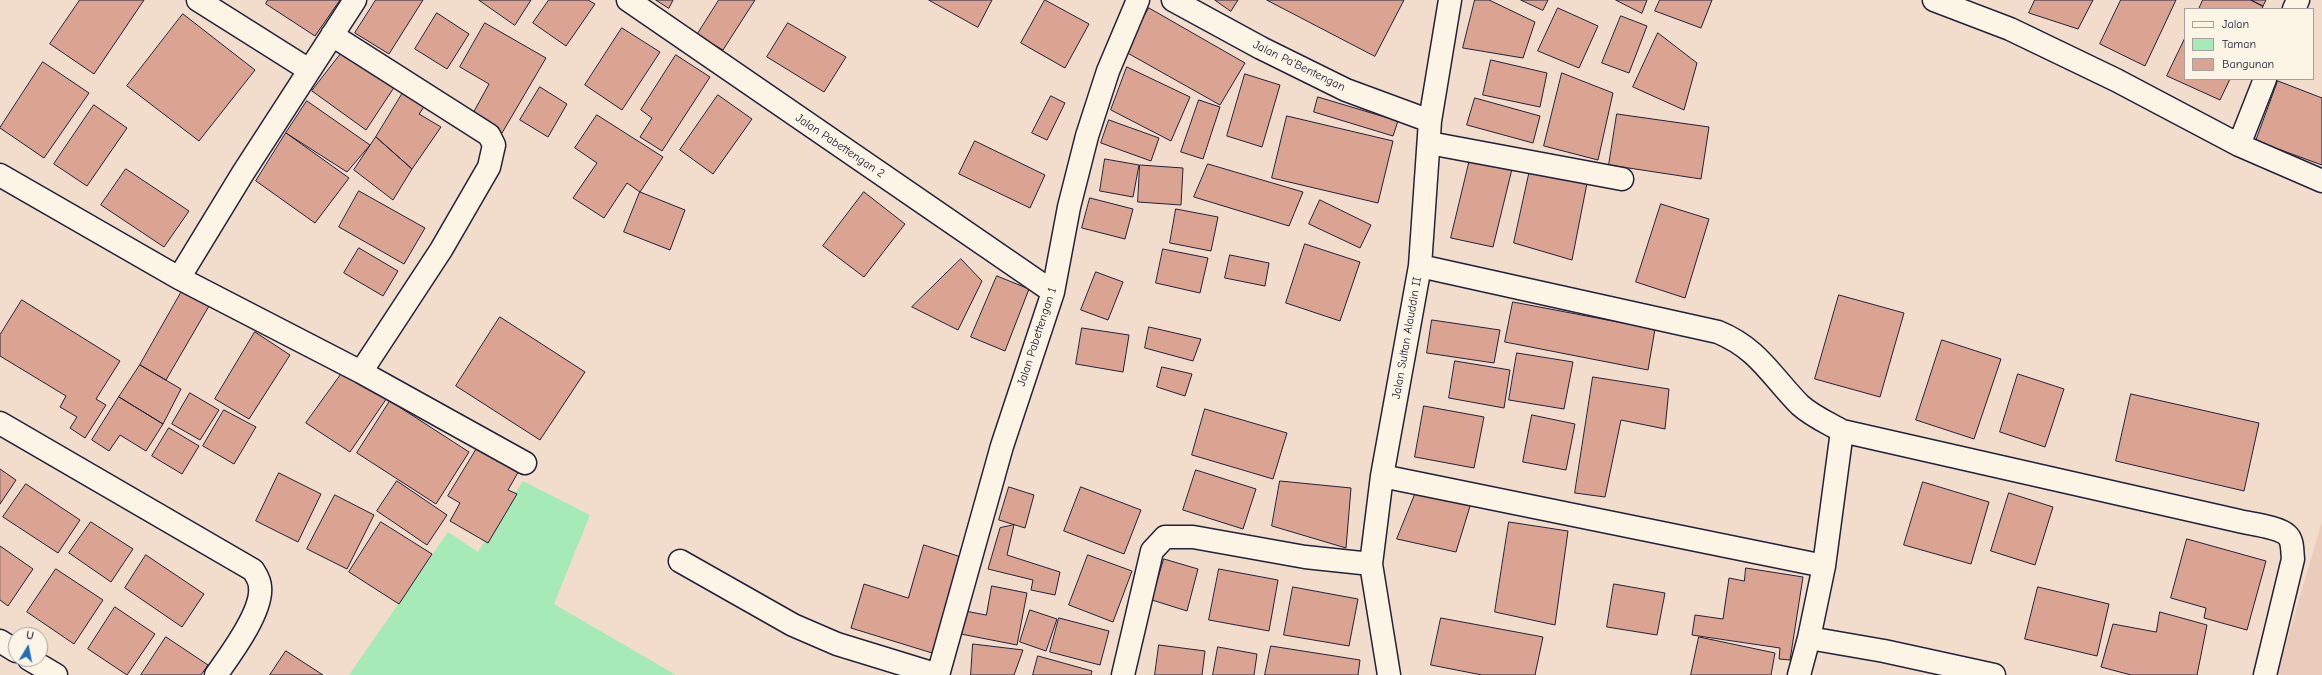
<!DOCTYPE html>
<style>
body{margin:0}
#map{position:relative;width:2322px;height:675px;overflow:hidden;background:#f2dccc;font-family:"Comic Neue",sans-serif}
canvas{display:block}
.legend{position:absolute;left:2184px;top:8px;width:130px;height:72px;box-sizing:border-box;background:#fcf5e5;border:1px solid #a5a1a1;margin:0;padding:5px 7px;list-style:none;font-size:12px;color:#22223b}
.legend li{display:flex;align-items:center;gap:8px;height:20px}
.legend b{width:20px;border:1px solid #a5a1a1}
.north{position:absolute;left:8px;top:627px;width:40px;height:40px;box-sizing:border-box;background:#fcf5e5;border:1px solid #a5a1a1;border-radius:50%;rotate:10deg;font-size:11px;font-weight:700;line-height:16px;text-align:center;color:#22223b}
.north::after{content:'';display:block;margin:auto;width:14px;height:18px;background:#1f6fb2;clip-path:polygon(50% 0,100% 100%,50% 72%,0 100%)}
</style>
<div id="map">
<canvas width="2322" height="675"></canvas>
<ul class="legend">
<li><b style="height:5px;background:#fcf5e5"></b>Jalan</li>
<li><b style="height:11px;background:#a6ebb7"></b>Taman</li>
<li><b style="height:11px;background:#daa392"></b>Bangunan</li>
</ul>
<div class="north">U</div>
</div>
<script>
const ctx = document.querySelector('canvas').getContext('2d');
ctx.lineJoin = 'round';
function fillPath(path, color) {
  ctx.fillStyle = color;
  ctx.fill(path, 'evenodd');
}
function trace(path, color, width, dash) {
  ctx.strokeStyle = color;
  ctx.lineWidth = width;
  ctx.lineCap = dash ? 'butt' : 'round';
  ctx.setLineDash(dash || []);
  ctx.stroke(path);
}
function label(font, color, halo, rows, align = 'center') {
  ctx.font = font + ' "Comic Neue",sans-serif';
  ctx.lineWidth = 4;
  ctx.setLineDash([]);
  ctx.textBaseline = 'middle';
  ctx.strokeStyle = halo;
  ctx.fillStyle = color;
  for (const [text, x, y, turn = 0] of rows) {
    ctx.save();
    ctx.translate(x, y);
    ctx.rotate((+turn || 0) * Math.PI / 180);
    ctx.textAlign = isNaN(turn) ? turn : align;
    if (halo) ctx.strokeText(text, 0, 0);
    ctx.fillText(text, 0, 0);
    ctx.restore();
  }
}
fillPath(new Path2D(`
 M2322,521V675H2277Z`), '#ebcbbb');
fillPath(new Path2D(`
 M523,481L590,515L554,604L676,675H349L448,532L478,552Z`), '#a6ebb7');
const building = new Path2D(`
 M80,0H144L94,74L50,44Z
 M268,0H340L315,36L266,4Z
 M376,0H423L389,54L355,33Z
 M479,0H531L515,25Z
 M549,0H588L595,4L566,46L533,23Z
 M656,0H673L669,8Z
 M719,0H755L723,50L697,35Z
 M929,0H992L978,27Z
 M1045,0L1089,24L1065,68L1021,43Z
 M1215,0H1238L1231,11Z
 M1267,0H1404L1375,56Z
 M1475,0H1489L1535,22L1523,58L1463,48Z
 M1521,0H1548L1543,10Z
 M1616,0H1647L1642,13Z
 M1660,0H1712L1701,28L1655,11Z
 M2035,0H2093L2078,29L2029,13Z
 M2121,0H2176L2145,66L2100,44Z
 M2203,0H2251L2263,6L2262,9H2199Z
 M2251,0H2266L2263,6Z
 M1149,8L1245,63L1220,105L1124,51Z
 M1558,8L1598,26L1579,68L1538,51Z
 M437,13L469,34L447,69L415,49Z
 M183,14L255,70L199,141L127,86Z
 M1621,16L1647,26L1629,73L1602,63Z
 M485,23L546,58L502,133L472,115L489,84L460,67Z
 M788,23L846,57L824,92L767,57Z
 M622,28L660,52L622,110L585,85Z
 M1658,33L1697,63L1684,110L1633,87Z
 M2185,38V79H2230L2220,100L2167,76Z
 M343,51L395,86L366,130L312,91Z
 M676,55L710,77L662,151L640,137L652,118L641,110Z
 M1491,60L1547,73L1540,107L1483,95Z
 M43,62L89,93L44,158L0,128Z
 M1127,67L1190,97L1171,141L1111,110Z
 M1562,73L1613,93L1598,160L1544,146Z
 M1245,74L1280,85L1262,147L1227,136Z
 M2278,81L2322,98V165L2256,141Z
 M407,86L428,101L419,114L441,127L412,169L376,137Z
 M540,87L567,104L548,137L520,120Z
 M718,95L752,119L713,174L680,150Z
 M1051,96L1065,103L1047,140L1032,133Z
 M1318,97L1398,121L1393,136L1314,112Z
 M1475,98L1540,116L1533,143L1467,125Z
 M1199,100L1220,107L1203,159L1181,152Z
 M307,101L370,145L347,172L286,133Z
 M94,105L127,128L87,186L54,164Z
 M1617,114L1709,127L1701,179L1609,165Z
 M597,115L663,157L640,192L627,183L604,218L573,198L597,163L575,148Z
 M1287,116L1393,141L1378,203L1272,178Z
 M1109,120L1159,138L1151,161L1101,143Z
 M286,133L349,178L315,223L256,181Z
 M376,137L412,169L393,200L354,170Z
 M975,141L1045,175L1030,208L959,174Z
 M1105,159L1139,165L1133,197L1100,191Z
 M1470,159L1512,169L1493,247L1451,238Z
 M1208,164L1303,192L1289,226L1194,197Z
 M1140,165L1183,168L1181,205L1138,202Z
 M1531,165L1588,178L1572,260L1514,243Z
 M126,169L189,211L164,247L101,205Z
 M359,191L425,228L404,264L339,227Z
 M640,192L685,210L670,250L624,232Z
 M864,192L905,224L864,277L823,246Z
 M1090,198L1133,209L1125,239L1082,228Z
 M1320,200L1371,225L1360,248L1309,224Z
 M1661,204L1709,219L1685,298L1636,282Z
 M1176,209L1218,217L1211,251L1170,243Z
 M1305,244L1360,262L1340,321L1286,303Z
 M359,248L398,271L383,296L344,273Z
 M1163,249L1208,258L1200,293L1156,283Z
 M1230,255L1269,263L1265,286L1225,278Z
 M961,259L982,281L958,330L912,307Z
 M1096,272L1123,282L1108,320L1081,310Z
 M997,276L1029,289L1005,351L971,337Z
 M182,291L209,306L166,380L140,365Z
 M1839,295L1904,313L1880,397L1815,379Z
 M22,300L120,361L96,399L106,405L85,438L70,428L77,417L60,407L66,396L0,356V335Z
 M1513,302L1655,329L1648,370L1505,342Z
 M500,317L585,372L540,440L456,386Z
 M1432,320L1500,330L1494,363L1427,353Z
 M1149,327L1201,339L1193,361L1145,348Z
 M1082,328L1129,335L1123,372L1076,364Z
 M255,332L290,355L249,419L215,399Z
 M1942,340L2001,359L1974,439L1916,420Z
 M1517,353L1573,362L1564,409L1509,400Z
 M1455,361L1510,370L1504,408L1449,398Z
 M140,365L181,389L163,424L119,397Z
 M1162,367L1192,374L1185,396L1157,387Z
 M345,369L389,395L350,452L306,423Z
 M2018,374L2064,389L2045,447L2000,432Z
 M1593,377L1669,389L1665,429L1621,420L1605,497L1575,493Z
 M190,393L219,410L200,440L172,424Z
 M2131,394L2259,423L2244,491L2116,461Z
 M119,397L163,424L146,451L120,435L109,451L92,440Z
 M390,401L469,452L436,504L357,453Z
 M1424,406L1484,417L1474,468L1415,457Z
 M1205,409L1287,433L1273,479L1192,455Z
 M224,410L256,427L234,464L203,446Z
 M1532,415L1575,424L1566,470L1523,462Z
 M169,428L199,446L182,474L152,456Z
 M479,445L520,469L508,490L517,494L488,543L450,521L460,503L448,496Z
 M0,469L16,480L0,504Z
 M1196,470L1256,489L1243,529L1183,510Z
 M279,473L321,494L298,542L256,521Z
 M397,481L447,515L427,545L377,511Z
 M1280,481L1351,488L1346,548L1272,526Z
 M1923,482L1989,502L1971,564L1904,545Z
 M26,484L80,520L58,553L3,517Z
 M1009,487L1034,495L1025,528L999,520Z
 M1081,487L1141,510L1124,554L1064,531Z
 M1418,487L1471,503L1456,552L1397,539Z
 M2009,493L2053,507L2035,565L1991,551Z
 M335,495L374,515L347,569L307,549Z
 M91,522L133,549L111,582L69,553Z
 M381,522L432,554L399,604L349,572Z
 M1509,522L1568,531L1555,625L1495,612Z
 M1014,525L1007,555L1060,572L1055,595L1031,590L1033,580L988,569L1000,528Z
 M2187,539L2266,561L2247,630L2204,618L2206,608L2171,598Z
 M924,545L961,557L932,653L851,628L864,584L908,598Z
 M0,546L33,569L8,606L0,600Z
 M146,555L204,594L182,627L125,588Z
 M1088,555L1132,571L1113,622L1069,605Z
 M1164,559L1198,569L1187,611L1152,600Z
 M1746,568L1803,577L1790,660L1779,659L1780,648L1692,635L1695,615L1723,619L1729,578L1744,581Z
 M56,569L103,600L74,644L27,612Z
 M1219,569L1278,580L1269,631L1209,620Z
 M1614,584L1665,593L1657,635L1607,627Z
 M992,586L1027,593L1017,645L961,634L965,611L986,615Z
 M1293,587L1358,599L1349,646L1284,635Z
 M2038,587L2109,604L2097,656L2025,639Z
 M115,607L155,634L127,675L88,649Z
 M1030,610L1057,619L1046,651L1020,642Z
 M2160,612L2207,625L2197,675H2131L2101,667L2113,624L2156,632Z
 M1059,618L1109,631L1100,665L1050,652Z
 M1441,618L1543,637L1535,675H1482L1431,665Z
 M166,637L208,665L201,675H141Z
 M1699,637L1775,653L1771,675H1691Z
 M973,644L1023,650L1014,675H971Z
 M1159,645L1205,651L1202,675H1155Z
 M1271,646L1360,660L1358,675H1265Z
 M1218,647L1257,654L1254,675H1213Z
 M286,651L323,675H270Z
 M1038,656L1092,671L1091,675H1033Z`);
fillPath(building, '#daa392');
trace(building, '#22223b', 1);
const minor = new Path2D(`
 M198,0L309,70
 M628,0L1053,292
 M1173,0L1261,48L1346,90L1430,121
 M1934,0L2010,29L2116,80L2239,145L2322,181
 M2294,9L2298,0
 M332,35L489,135L494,145L489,167L441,250L361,372
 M1429,143L1622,179
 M2239,145L2265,79
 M0,175L179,278L243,173L355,0
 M1420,266L1718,332C1759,349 1771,376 1800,405C1812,416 1828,423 1842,431
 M179,278L361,372L525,463
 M0,423L253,570C256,575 260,580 260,587C263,611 230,655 216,675
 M1382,476L1824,566
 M680,561L793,625L837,644L938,675
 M0,641L16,651
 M29,659L56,675
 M938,675L1002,446L1053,292L1069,207L1087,136L1108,71L1138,0
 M1123,675L1152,551L1165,537H1193L1305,557L1371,564
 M1389,675L1371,564L1382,476L1420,266L1430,121L1450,0
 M1799,675L1809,638
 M1994,675L1884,651L1809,638L1824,566L1842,431L2239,521C2251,524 2279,527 2287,535C2293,540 2292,551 2293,559L2265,675`);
trace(minor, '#22223b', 25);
trace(minor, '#fcf5e5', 22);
label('12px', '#22223b', '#fcf5e5', [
 ["Jalan Pa'Bentengan",1299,66,26],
 ["Jalan Pabettengan 2",840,146,34],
 ["Jalan Pabettengan 1",1037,337,-72],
 ["Jalan Sultan Alauddin II",1407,338,-80]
]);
</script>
